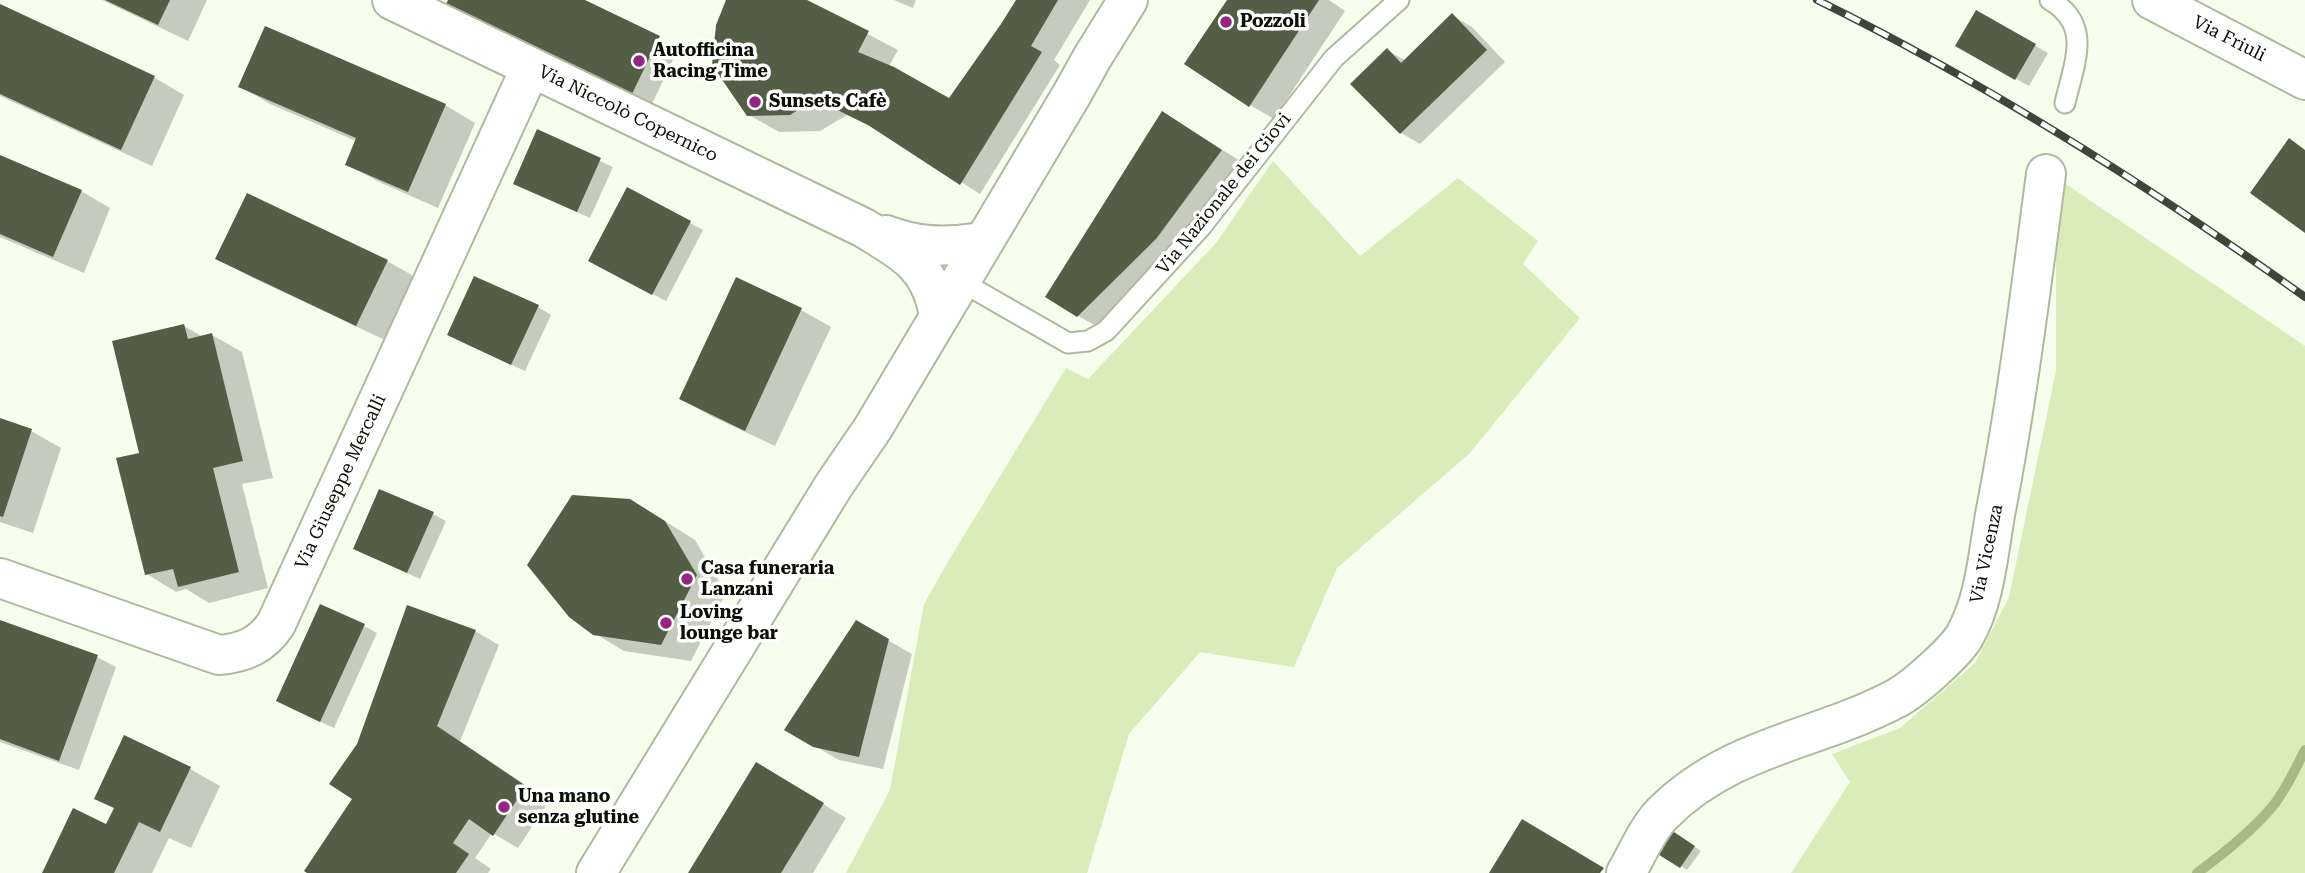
<!DOCTYPE html>
<meta charset="utf-8">
<style>
body{margin:0}
canvas{display:block;background:#f7feed}
</style>
<canvas width="2305" height="873"></canvas>
<script>
const ctx = document.querySelector('canvas').getContext('2d');
ctx.lineJoin = 'round';
function fillPath(path, color) {
  ctx.fillStyle = color;
  ctx.fill(path, 'evenodd');
}
function trace(path, color, width, dash) {
  ctx.strokeStyle = color;
  ctx.lineWidth = width;
  ctx.lineCap = dash ? 'butt' : 'round';
  ctx.setLineDash(dash || []);
  ctx.stroke(path);
}
function label(font, color, halo, rows, align = 'center') {
  ctx.font = font + ' "Roboto Serif",serif';
  ctx.lineWidth = 7;
  ctx.setLineDash([]);
  ctx.textBaseline = 'middle';
  ctx.strokeStyle = halo;
  ctx.fillStyle = color;
  for (const [text, x, y, turn = 0] of rows) {
    ctx.save();
    ctx.translate(x, y);
    ctx.rotate((+turn || 0) * Math.PI / 180);
    ctx.textAlign = isNaN(turn) ? turn : align;
    if (halo) ctx.strokeText(text, 0, 0);
    ctx.fillText(text, 0, 0);
    ctx.restore();
  }
}
fillPath(new Path2D(`
 M1273,161L1360,256L1458,178L1538,241L1523,264L1580,318L1469,454L1337,568L1294,667L1200,652L1129,734L1087,873H846L890,790L924,604L949,560L1066,368L1088,379L1216,243Z
 M2063,182L2305,346V873H1791L1850,782L1832,754L1900,728L1975,663L2009,597L2056,371V248Z`), '#d8edba');
fillPath(new Path2D(`
 M102,0H207L188,41Z
 M450,0H580L678,49L651,106Z
 M728,0H803L898,50L889,66L949,100L1018,0H1090L1054,60L1060,65L980,194L885,134L847,115L820,131L779,132L749,115Z
 M894,0H916L913,8Z
 M1229,0H1329L1345,11L1274,119L1250,105Z
 M0,6L155,78L184,95L152,166L0,96Z
 M1977,12L2048,53L2029,86L1958,46Z
 M1453,16L1472,27L1505,62L1420,144L1401,133L1387,50L1406,61Z
 M241,87L445,105L475,123L438,208L377,181L347,164L356,141L270,104Z
 M1186,127L1245,164L1102,329L1078,316Z
 M538,132L613,167L590,218L528,190Z
 M0,157L81,191L110,208L84,273L0,237Z
 M628,189L703,230L666,301L603,268Z
 M217,258L387,261L417,278L387,341L247,275Z
 M538,307L551,315L525,371L462,342Z
 M801,310L831,327L775,446L711,416L681,399Z
 M184,326L203,337L212,335L242,352L273,478L242,484L268,588L209,603L186,589L176,592L147,574L141,454Z
 M0,420L31,431L61,448L33,533L0,522Z
 M433,514L446,521L420,579L355,549Z
 M660,518L695,540L726,593L691,661L624,651L594,633Z
 M0,621L97,657L116,667L79,770L0,742Z
 M856,622L912,654L883,769L839,760L787,730Z
 M364,626L377,633L334,728L291,708Z
 M475,631L499,645L460,741L549,801L518,848L492,833L475,858L491,869L488,873H311Z
 M125,738L190,769L220,786L191,848L169,838L152,873H44L107,826L115,809L96,798Z
 M780,778L846,818L813,873H690Z
 M1672,832L1701,851L1687,870L1659,852Z`), '#0003');
trace(new Path2D(`
 M2197,873C2223,854 2251,832 2272,807C2286,790 2295,769 2305,750`), '#a6ba86', 10);
fillPath(new Path2D(`
 M105,0H170L158,25Z
 M448,0H585L660,36L631,96L445,6Z
 M726,0H807L869,31L858,52L894,67L949,98L1001,24L1016,0H1058L1031,46L1042,52L960,185L868,125L815,99L790,115L747,116L712,65L716,25Z
 M1227,0H1319L1249,107L1184,64Z
 M0,4L155,76L121,150L0,94Z
 M1976,10L2036,44L2015,80L1955,46Z
 M1452,13L1487,50L1400,134L1350,84L1387,48L1401,63Z
 M265,26L446,104L408,192L345,165L356,138L238,87Z
 M1162,111L1222,150L1156,239L1077,317L1045,297Z
 M537,129L601,158L577,212L513,184Z
 M2289,138L2305,150V233L2250,193Z
 M0,155L82,190L53,257L0,234Z
 M627,187L691,221L652,295L588,261Z
 M247,193L388,260L356,326L215,259Z
 M474,276L539,305L511,365L447,335Z
 M736,277L802,308L745,431L679,399Z
 M184,324L188,339L212,333L243,461L213,468L239,572L178,587L173,569L145,575L116,458L139,453L112,341Z
 M0,418L32,429L3,517L0,516Z
 M379,489L434,512L407,573L353,549Z
 M572,495L630,499L665,521L697,575L661,645L593,635L569,617L527,565Z
 M320,604L365,624L320,722L276,701Z
 M407,605L476,630L437,726L526,786L493,836L469,819L453,843L469,854L456,873H307L304,871L352,799L329,784L357,744Z
 M0,620L98,655L59,761L0,739Z
 M856,620L889,639L859,757L813,747L784,730Z
 M124,735L191,767L160,832L139,822L114,873H42L73,808L106,824L114,808L94,799Z
 M756,762L824,803L781,873H688Z
 M1522,819L1604,868L1600,873H1489Z
 M1671,830L1695,846L1680,868L1656,853Z`), '#545e46');
const lane = new Path2D(`
 M2050,0C2093,25 2074,63 2065,103
 M960,281L1068,343L1088,341L1106,331L1201,227L1334,58L1399,0`);
const street = new Path2D(`
 M392,0L864,228C899,250 927,262 937,306
 M886,235C916,246 942,248 974,243
 M0,578L219,655C244,653 262,645 276,624L531,67
 M1626,873C1636,856 1648,828 1662,814C1731,745 1816,741 1897,698C1915,688 1953,654 1964,637C1985,601 1988,555 1995,515C2017,402 2031,288 2046,174`);
const secondary = new Path2D(`
 M2152,0L2305,80
 M596,873L834,485L873,428L1072,94L1092,58L1128,0`);
trace(lane, '#aeba9e', 23);
trace(street, '#aeba9e', 42);
trace(secondary, '#aeba9e', 42);
trace(lane, '#fff', 19);
trace(street, '#fff', 38);
trace(secondary, '#fff', 38);
const rail = new Path2D(`
 M1817,0C1988,84 2149,186 2305,297`);
trace(rail, '#40453a', 8);
trace(rail, '#fff', 5, [16]);
for (const [x, y, r, color] of [
 [1226,22,7,"#952483"],
 [639,61,7,"#952483"],
 [755,102,7,"#952483"],
 [687,579,7,"#952483"],
 [666,623,7,"#952483"],
 [504,807,7,"#952483"]
]) {
  const dot = new Path2D();
  dot.arc(x, y, r, 0, 2 * Math.PI);
  ctx.fillStyle = color;
  ctx.fill(dot);
  trace(dot, '#fff', 2.5);
}
label('bold 18px', '#0a0e05', '#fff', [
 ["Pozzoli",1240,22],
 ["Autofficina",653,51],
 ["Racing Time",653,72],
 ["Sunsets Cafè",769,102],
 ["Casa funeraria",701,569],
 ["Lanzani",701,590],
 ["Loving",680,613],
 ["lounge bar",680,634],
 ["Una mano",518,797],
 ["senza glutine",518,818]
], 'left');
label('18px', '#0a0e05', '#fff', [
 ["Via Friuli",2229,39,27],
 ["Via Niccolò Copernico",628,114,26],
 ["Via Nazionale dei Giovi",1224,194,-51],
 ["Via Giuseppe Mercalli",341,482,-65],
 ["Via Vicenza",1987,554,-78]
]);
</script>
